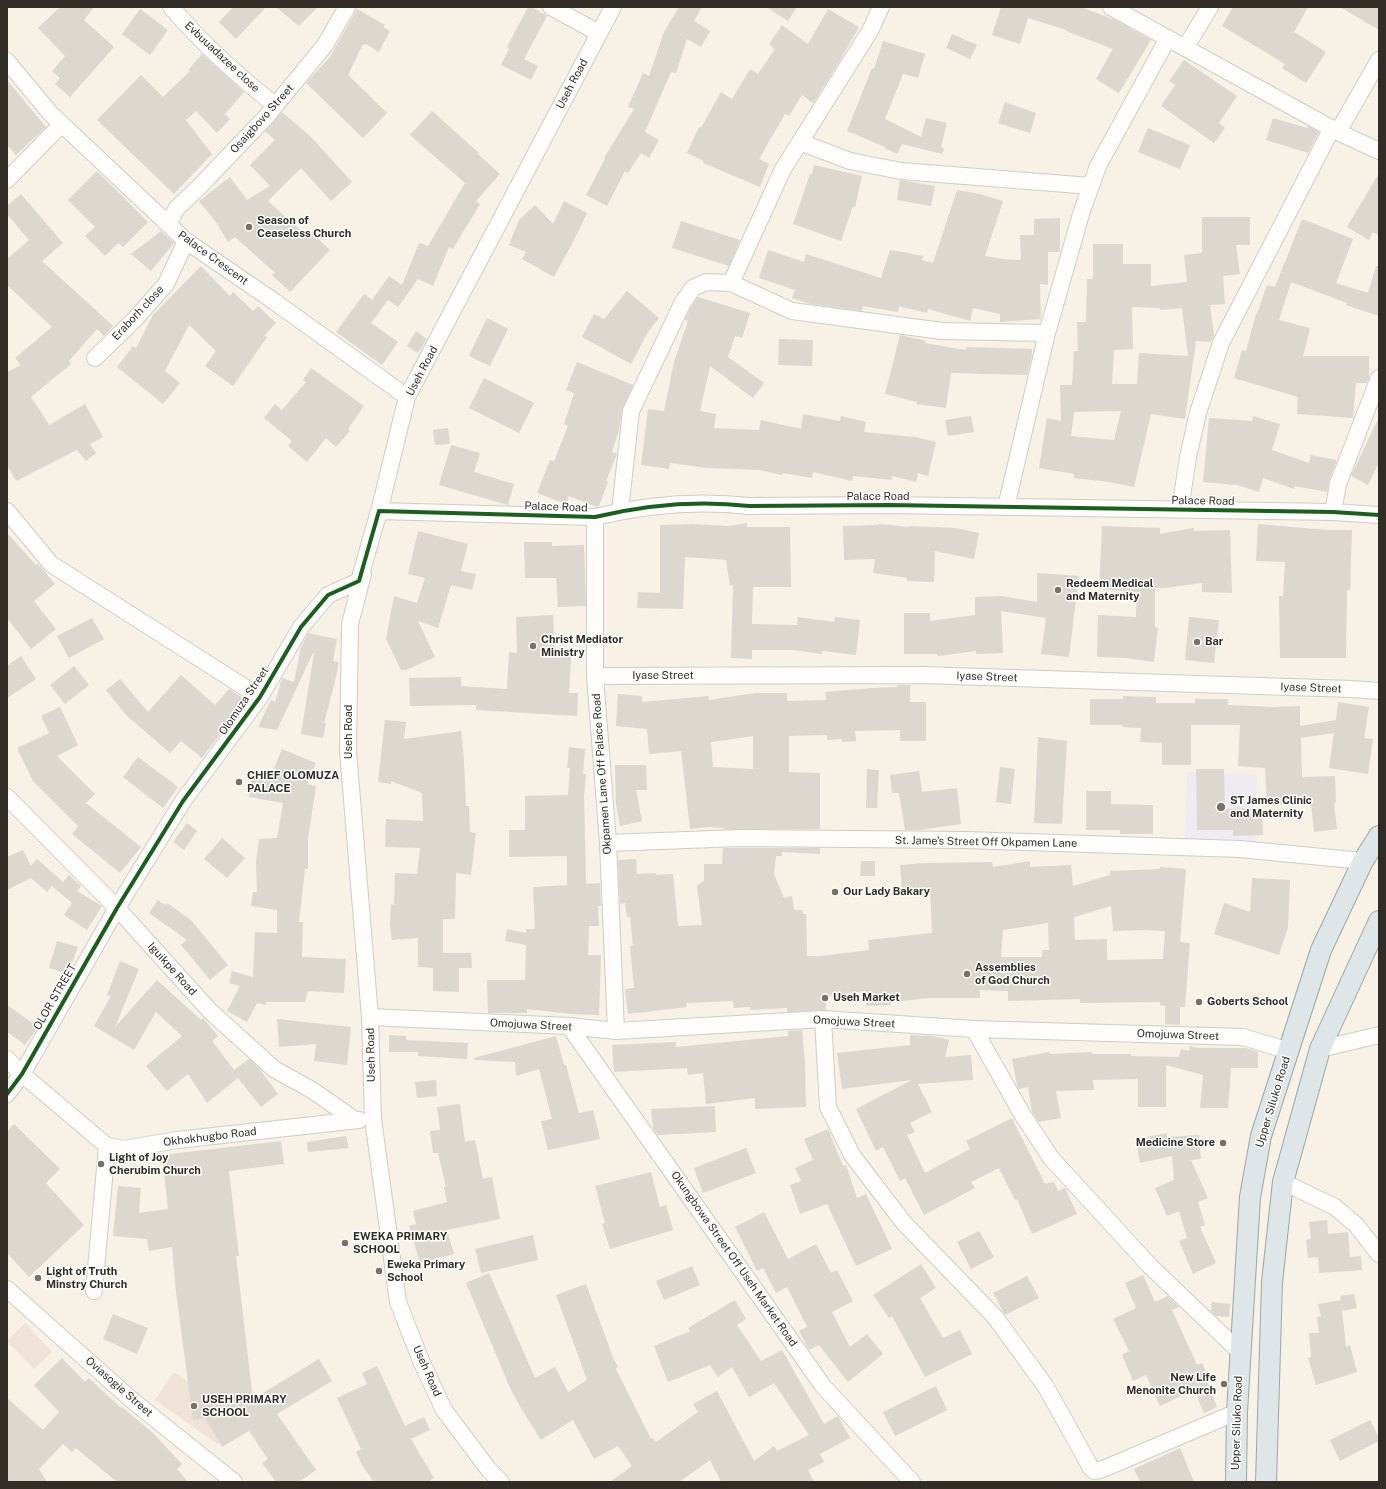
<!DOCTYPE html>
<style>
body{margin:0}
#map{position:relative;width:1386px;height:1489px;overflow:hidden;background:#f7f1e6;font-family:"Public Sans",sans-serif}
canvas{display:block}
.frame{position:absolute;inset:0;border:8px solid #312d26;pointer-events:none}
</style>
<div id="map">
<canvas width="1386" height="1489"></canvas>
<div class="frame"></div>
</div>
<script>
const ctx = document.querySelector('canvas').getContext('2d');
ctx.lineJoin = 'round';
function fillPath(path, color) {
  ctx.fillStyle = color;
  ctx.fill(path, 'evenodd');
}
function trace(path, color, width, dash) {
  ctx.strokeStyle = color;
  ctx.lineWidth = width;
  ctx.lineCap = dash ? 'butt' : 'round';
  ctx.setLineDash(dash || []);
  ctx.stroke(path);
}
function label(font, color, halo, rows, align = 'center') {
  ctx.font = font + ' "Public Sans",sans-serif';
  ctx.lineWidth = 3;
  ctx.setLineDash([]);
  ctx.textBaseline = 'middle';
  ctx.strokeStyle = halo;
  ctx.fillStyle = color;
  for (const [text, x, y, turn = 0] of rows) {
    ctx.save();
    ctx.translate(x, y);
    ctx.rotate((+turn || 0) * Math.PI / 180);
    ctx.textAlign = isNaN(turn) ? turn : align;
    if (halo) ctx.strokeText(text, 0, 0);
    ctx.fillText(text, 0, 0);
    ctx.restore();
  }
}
fillPath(new Path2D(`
 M25,1323L52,1352L34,1369L7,1341Z
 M174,1372L237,1416L218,1444L155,1400Z`), '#f1e2d7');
fillPath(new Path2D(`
 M1187,772L1257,775L1255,841L1185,839Z`), '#efebf3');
fillPath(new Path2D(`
 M60,7H94L84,20L114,47L70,97L55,84L60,78L52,71L65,56L38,28Z
 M233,7H266L236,39L219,22Z
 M276,7H318L299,26Z
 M528,7H532L547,16L524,59L538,66L531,80L501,65L509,49L507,47Z
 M679,7H702L694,21L710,31L701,47L687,39L676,73L671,72L645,132L659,140L649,158L641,153L628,173L625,171L607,206L586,195L605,159L604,158L634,109L628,107L643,73L649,76L664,32Z
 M766,7H797L788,21Z
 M1001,7H1081L1115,20L1151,40L1119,93L1096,79L1113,49L1066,31L1067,30L1028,18L1020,44L992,35Z
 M1233,7H1308L1294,32L1326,52L1306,83L1282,68L1285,64L1222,26Z
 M1340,7H1379V30Z
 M140,9L168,30L150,55L122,34Z
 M357,9L385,25L383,27L390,31L379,52L366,44L365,45L363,44L348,75L387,113L363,138L306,83L330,57Z
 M828,9L859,27L838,64L813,103L802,95L789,116L785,114L759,159L769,164L760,187L703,163L704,161L687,153L699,127L701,128L721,92L732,99L750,69L758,74L775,49L769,44L782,25L808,44Z
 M952,34L977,45L970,59L946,48Z
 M883,41L925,54L918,78L903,74L885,119L921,137L926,118L947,123L941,147L944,149L942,154L902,144L897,154L885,148V147L847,131L872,68L874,69Z
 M202,54L244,92L225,114L230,119L217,133L196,111L186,120L212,154L174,194L97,120L141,75L163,97L190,71L188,70Z
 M1184,60L1237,96L1219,123L1225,128L1214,143L1161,106L1175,85L1169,81Z
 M7,80L46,127L16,155L7,145Z
 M1005,102L1036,113L1030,133L998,123Z
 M432,111L479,153L478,154L500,174L476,201L480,204L453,249L449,247L433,286L418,279L398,307L388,300L371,323L398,342L382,365L336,332L364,294L372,300L389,276L402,285L419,243L428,246L465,183L410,135Z
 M282,112L310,136L352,182L331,201L301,168L268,201L308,237L312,233L330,250L290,292L272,275L275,273L235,237L228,242L216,222L199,201L230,177L247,200L270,186L250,165L275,140L265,131Z
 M1273,118L1307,128L1308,126L1319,132L1308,153L1266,140Z
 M1148,128L1190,145L1180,169L1138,152Z
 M814,165L862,176L855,207L853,206L841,241L793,224L810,174H812Z
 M97,171L148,222L123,247L118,243L105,256L85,236L95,227L68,200Z
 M1379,173V235L1373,232L1369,240L1347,227Z
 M900,180L935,186L931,206L897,200Z
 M957,190L980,194L1003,201L985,256L1003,259L1021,260L1020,235H1034V219L1060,218V252H1048V285L1040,284L1041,319L1000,322V314L973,308L970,321L928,309L927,313L899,306L898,312L863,306L862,311L810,304L792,298L795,290L759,278L768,250L804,262L806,254L881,278L890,250L923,256L922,260L933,263Z
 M21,194L63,243L42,261L113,326L104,336L97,329L69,361L71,364L31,397L49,425L85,404L103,437L90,444L96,453L86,461L77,450L16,481L7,465V372L21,365L15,358L52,327L7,285V259L29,240L7,214V206Z
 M564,201L587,213L575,238L554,277L522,259L526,252L509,245L519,220L535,205L553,224Z
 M1202,217H1250V245H1236L1240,274L1223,276L1225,304L1210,305L1214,335L1211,342L1196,341L1185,419L1151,414L1134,487L1109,482L1074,478V474L1039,468L1047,418L1061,421L1060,385H1072L1074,351H1078L1077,322H1086L1087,279H1093V244H1123V264H1151V286L1187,282L1184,255L1202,253ZM1132,307L1160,308V310L1182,308L1188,356L1139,353L1137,384H1112L1114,350L1133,349ZM1121,411L1114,440L1071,436L1074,412Z
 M1302,219L1353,239L1336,283L1368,293L1376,266H1379V316L1346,305L1347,303L1291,282L1279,320L1310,328L1303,356H1369V378L1367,383H1356L1353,418L1297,414L1298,397L1234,378L1242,350L1246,351L1256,314H1257L1267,285L1275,287Z
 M681,221L740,240L729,266L672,248Z
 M161,231L174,243L151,271L131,254Z
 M201,266L230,296L233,292L253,311L258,306L276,323L264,336L267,337L233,386L205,366L216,351L189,325L165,371L180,383L163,404L117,367L133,346L136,348L153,315Z
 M627,291L659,318L648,332L631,364L582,337L594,314L604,319Z
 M698,297L750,313L742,338L735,336L728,357L764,383L753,398L710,366L700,411L716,414L714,428L759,430L761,420L801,429L803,414L840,421L841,416L866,422L864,432L915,437L936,442L928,476L918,473L916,482L892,476V480L853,476L852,481L813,472L812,478L783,473L782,475L760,470L707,468L670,463L669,469L641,465L648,409L664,411L674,362L688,321L685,320L691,307Z
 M487,318L508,329L490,366L469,356Z
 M416,331L427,339L418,353L407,346Z
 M900,335L926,341L925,343L966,350V347L1032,349V356L1027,375L951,373L946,408L916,404L917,402L885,394Z
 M779,339L813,340L812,366L778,365Z
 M577,362L633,385L622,410L619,430L612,452L617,454L606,481L608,482L599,506L597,507L569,496L566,504L537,493L550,460L554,461L568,426L564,424L574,393L566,390Z
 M311,368L364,406L348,429L350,431L336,447L326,438L307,462L288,446L292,441L264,418L275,404L282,410L306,382L303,380Z
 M484,378L534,403L519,433L469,408Z
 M971,416L974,432L948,436L945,420Z
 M1253,416L1280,424L1272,450L1309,463L1311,455L1337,460L1329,481L1327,492L1295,486L1294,489L1263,478L1259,492L1237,485L1203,482L1209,418L1252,421Z
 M1379,417V462L1368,485L1351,476Z
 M448,428L450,444L435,445L433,430Z
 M451,445L480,453L474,472L514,484L508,505L439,485Z
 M747,523V527H790L791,587H753L752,624L797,625L798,617L834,622L835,617L860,620L856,655L822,651V654L793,650H752V659L731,658L733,585L730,586L726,560L685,557L683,609L637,608L638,592L660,593V525L692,524L728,526Z
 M879,524L909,527V526L956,528L979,533L974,559L935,551L934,582L907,581V578L873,573L875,559L844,560L843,526L879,525Z
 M1258,524L1327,530H1352L1350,590H1347L1346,658H1280L1279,596H1283L1285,562L1256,561Z
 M1102,526L1160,528V534L1194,528V531L1230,530L1232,593L1202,592V583L1165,588H1155V627L1158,628L1154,662L1126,658L1097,657L1098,615L1136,617L1137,592L1099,589Z
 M418,531L468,544L461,571L476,574L472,590L451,585L438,628L418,621L435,657L406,670H401L386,639L394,596L417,603L425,578L408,574Z
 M7,533L36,565L38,564L55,584L34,601L56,629L31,649L7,618Z
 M524,542H552V546L584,545L586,606L558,607L556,578H525Z
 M1037,573L1079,576L1069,657L1041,654L1046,618L1001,611L1003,653L976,654V651L938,656L937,654H904V613H930V621L975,615V597L1001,596L1037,602Z
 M553,615L555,656L571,657L569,693H578L577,716L476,710V705L410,706L409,678L461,677V686L507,689L509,652L517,653L516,617Z
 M1189,617L1219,620L1214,663L1185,660Z
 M92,618L104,639L69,658L57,636Z
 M308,633L337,639L333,661L339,662L335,681L324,723H326L323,738L301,734L314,653H313L277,730L258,727L271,700L275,702L282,678L294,682L301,647Z
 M21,656L36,679L7,698V666Z
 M74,666L89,685L65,704L50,685Z
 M181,675L215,705L229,689L246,700L202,758L181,741L170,753L126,715L106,690L120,679L148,712Z
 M897,685H910V702H926V741H900V730L855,731L856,741L842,742V739L827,740V735L789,736V772L820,773V829H724V828L709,827L690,829L681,751L649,754L647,729L616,726L618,694L642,696V702L708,696L709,700L755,693H787V701L826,700L825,692L873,688L897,687ZM753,736V769L713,767L711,742Z
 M1123,696L1156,697V703H1195V699H1228V705L1274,707L1300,706V726L1336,720L1338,702L1369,707L1364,738L1373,739L1368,774L1329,768L1334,733L1301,738L1302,777L1335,776L1336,803H1334L1337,829L1314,832L1311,803L1267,805L1265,768L1238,766L1240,725H1191V765H1162V743L1140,742L1141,728L1122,727V725H1090V699H1123Z
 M60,707L78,745L57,756L95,794L86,803L141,847L120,873L72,834L78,826L33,781L17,748L49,733L41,716Z
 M385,720L406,722L404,739L461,731L464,760L466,806H469L470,832L476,833L471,875L456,873L455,919H443V953H471L472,968H459V992L433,991V968L418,967V938L392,940L390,925L391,904L394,905L395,873L417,874L420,848L385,847L386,819L423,821L422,793L391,781V784L378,782Z
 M1038,737L1067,741L1062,824L1034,823Z
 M569,747L585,749L583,774H586L584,796L586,884L600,883L601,906H598L599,926H589L588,955H601L599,1015L572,1014L527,1009V1013H488L487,980H525L526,945L505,941L507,929L526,933V929H535L533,887L567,885V856L509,857V830H525V796L568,795L570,768H567Z
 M282,749L316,763L307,784L316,786L308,839V869H305L299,922H303L302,957L346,959L344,993L308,991L305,1002H266V1005L257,1003L247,1022L227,1011L240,986L229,983L232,971L253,977L255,932L277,933V910L251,906L253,892H257L256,862L259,839L277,838L283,803L249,797L252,775L270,778Z
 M138,757L178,787L163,808L123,777Z
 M615,765H646L647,790H636L642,821L620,826L616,804Z
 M1000,767L1015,769L1011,804L996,802Z
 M867,769L879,770L877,808H866Z
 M1196,769H1224L1225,809L1262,808L1263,835L1233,836V830H1197Z
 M919,771L922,792L957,788L961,824L919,830H905L899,793H892L890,775Z
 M1086,791H1111V804L1153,805V834H1120V830H1086Z
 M187,823L197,831L184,850L173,842Z
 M222,838L245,858L227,878L204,859Z
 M723,848H820V854L782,852V856H776L774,874L784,898L792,896L794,910H802L803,914H806L807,956H821L869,950L868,940L932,933L930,889L902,892L900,865L923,863L992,862L993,867L1030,861V867L1071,865L1073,886L1110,875V871L1160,869V867L1186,869L1180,942L1190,943L1185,1007H1180V1025L1165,1024V1006L1160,1005V1002L1080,1003V999L1008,1001V991L980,990V998H930L891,1002V1005L866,1006V991L826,996V1010L787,1012V1008L750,1010V1007L734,1008L733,1001L686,1003L687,1007L628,1014L625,989L634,988L630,946H633L630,917H627L625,903L620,904L618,860L636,859L637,874L656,873V875L673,874L678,926L702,925L697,885L704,881V864H722ZM1111,906L1113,931L1145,930L1165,931L1163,959L1107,960V939L1075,940L1074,917ZM1048,923L1049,950H1042V957H1001L1003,930Z
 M23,850L31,866L37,859L63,882L69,875L81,886L77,891L102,906L87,930L64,915L72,903L52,886L47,892L31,878L7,890V857Z
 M861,861H875V876H860Z
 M1252,878L1290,880L1288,927L1279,955L1214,934L1224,903L1250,912Z
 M158,900L165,905L167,903L191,920L228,965L210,980L181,945L187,940L149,913Z
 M57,941L78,947L68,974L49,968Z
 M120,961L139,969L115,1027L157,980L201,1020L203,1018L218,1036L212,1041L234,1070L249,1059L258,1067L278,1094L261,1107L238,1078L207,1103L188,1074L167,1091L146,1066L182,1036L156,1012L134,1050L94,1026L111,996L107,995Z
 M7,1005L38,1027L25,1045L7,1032Z
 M277,1019L351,1027L347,1065L314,1061L316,1044L279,1047Z
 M802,1030L805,1063L806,1107L755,1109V1098L706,1104L703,1073L688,1075L687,1068L614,1072L612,1045L676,1042V1047L788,1036V1031Z
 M389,1035L406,1036V1040L468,1043L467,1059L418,1056V1052H389Z
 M910,1035L932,1036L949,1040L945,1057L971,1055L973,1080L918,1084L932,1112L910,1123L915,1132L907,1135L925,1173L970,1149L966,1141L1012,1118L1045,1184L1054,1182L1058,1191L1065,1188L1077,1214L1032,1234L1017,1199L1015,1200L999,1168L971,1182L975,1188L924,1215L905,1178L900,1181L883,1147L876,1151L856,1109L912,1080L842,1089L837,1053L910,1045Z
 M556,1036L564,1065H566L579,1113L593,1110L600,1139L548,1150L541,1121L552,1119L539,1069L516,1076L515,1062L474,1060V1058Z
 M1190,1046L1198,1048H1246L1258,1052V1068H1231L1228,1108H1200L1203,1075L1166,1065V1107H1138V1079L1093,1080L1094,1090L1056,1091L1061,1118L1039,1122L1032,1112L1028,1087L1019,1089L1017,1085L1012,1059L1050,1052V1054L1092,1052V1054H1131V1056L1179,1057L1181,1049L1189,1051Z
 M436,1080L437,1096L417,1098L415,1082Z
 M460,1104L465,1142L475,1140L483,1179L492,1177L500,1219L447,1230L454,1254L420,1263L409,1226L416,1224L413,1211L447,1202L444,1187H446L438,1153H433L430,1131L440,1130L437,1107Z
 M715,1106L716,1132L658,1135L653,1128L651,1109Z
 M14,1124L60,1169L46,1183L84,1225L29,1277L7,1253V1132Z
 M828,1129L843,1166L846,1165L857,1198L866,1194L892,1249L856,1266L827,1204L800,1214L790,1185L801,1181L795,1168L813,1160L804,1139Z
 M1167,1133V1137L1199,1135L1201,1159L1191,1160L1208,1198L1198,1202L1205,1225L1200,1227L1216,1263L1193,1274L1179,1241L1187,1238L1179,1211L1167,1216L1155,1188L1174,1180L1172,1156L1140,1163L1136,1139Z
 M346,1136L349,1148L308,1152L307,1142Z
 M281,1141L284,1164L229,1171L239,1256H236L253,1399L319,1359L332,1381L277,1414L316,1470L299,1482H276L262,1463L268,1459L249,1431L222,1447L205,1418L193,1420L176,1292L172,1247L149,1251L147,1239L113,1236L118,1186L141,1188L139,1213L168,1209L162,1155Z
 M746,1148L756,1173L703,1193L694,1168Z
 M651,1172L660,1207L666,1205L673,1230L610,1249L602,1224L605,1223L595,1186Z
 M764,1212L788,1259L816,1244L831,1273L837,1270L853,1301L832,1312L850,1347L867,1334L883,1354L848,1382L819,1345L809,1350L799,1331L807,1327L787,1287L776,1293L763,1268L757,1271L735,1227Z
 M1327,1220L1328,1234L1348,1232L1350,1257L1361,1256L1362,1270L1319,1273L1318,1257L1308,1258L1306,1240L1311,1239L1309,1222Z
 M979,1231L994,1257L971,1269L957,1242Z
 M533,1235L538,1260L481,1273L475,1249Z
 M921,1264L936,1288L920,1298L943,1338L960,1330L972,1354L925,1377L892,1316L889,1318L873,1295Z
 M692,1266L700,1285L664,1300L656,1281Z
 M489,1273L535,1378L555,1367L568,1392L587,1380L556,1295L586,1284L614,1360L618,1367L616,1369L651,1439L653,1438L656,1442L698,1412L693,1404L717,1391L754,1461L774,1446L777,1451L809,1435L774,1383L749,1397L732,1367L718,1377L710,1365L668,1382L654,1346L690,1331L688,1328L735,1300L746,1319L737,1325L761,1361L782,1350L824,1424L838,1416L850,1438L820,1454L824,1462L808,1470L814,1482H721L710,1460L679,1482H610L632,1466L618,1446L594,1459L573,1420L541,1440L522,1410L511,1390L466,1283Z
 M1143,1275L1155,1302L1168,1296L1179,1307L1172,1310L1197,1365L1202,1363L1209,1377L1206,1378L1217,1407L1204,1413L1194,1390L1160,1406L1146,1375L1133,1381L1122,1355L1129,1351L1113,1319L1136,1308L1125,1283Z
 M1027,1276L1039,1298L1005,1315L993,1293Z
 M1354,1294L1357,1308L1343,1311L1340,1296Z
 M1341,1300L1346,1347L1350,1345L1357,1372L1316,1385L1308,1358L1311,1357L1309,1333H1319L1317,1317L1321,1316L1318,1304Z
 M1212,1302L1230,1304L1229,1317L1216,1316L1211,1311Z
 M113,1314L148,1328L137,1354L103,1339Z
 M62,1358L85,1382L89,1378L121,1408L122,1407L152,1432L182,1464L177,1469L188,1482H117L76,1448L72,1452L63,1444L39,1469L47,1482H7V1398L43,1430L59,1412L34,1385Z
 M377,1366L405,1426L424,1417L430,1430L411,1439L434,1478L428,1482H374L362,1465L356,1452L361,1449L337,1398L367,1384L362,1373Z
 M936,1386L947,1410L895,1436L883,1412Z
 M1370,1420L1379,1438V1441L1340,1461L1330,1440Z
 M1180,1448L1194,1482H1140L1134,1469Z`), '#dcd7cf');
const minor = new Path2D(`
 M171,7C202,43 238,76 275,105
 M551,7L599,33
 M881,7L870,31L783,169L731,283L792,311L942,331L1047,333
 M1111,7L1338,132L1379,151
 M1185,48L1210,7
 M7,61L50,113L186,241L275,302L407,397
 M1338,132L1379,60
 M800,142L850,161L901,171L1091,186
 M7,180L62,124
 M168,224L177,208L200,186L265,118L325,45L347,7
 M95,358L136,318L166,284L186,241
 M1006,507L1047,333L1081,214L1098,166L1168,38
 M1180,510L1188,457L1198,413L1221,343L1332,128
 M7,511L51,564L260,697
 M620,511L631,411L683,302L693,288L706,282L731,283
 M1333,512L1338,484L1379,378
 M595,517V676L608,843L616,1031
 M377,520L407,397L613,7
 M363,574L350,624L348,751L370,1017L373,1119L398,1302L421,1361L444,1410L489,1470L501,1482
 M595,676L922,675L1351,689L1379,691
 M7,797L117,908L210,1011L274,1069L312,1090L355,1120
 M608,843L739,838L965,840L1240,849L1363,861
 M370,1017L569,1026L616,1031L823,1019L974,1029L1243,1037L1289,1051
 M823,1019L828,1107L852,1155L904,1223L995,1317L1046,1387L1091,1468L1095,1471L1103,1469L1237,1412
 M569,1026L823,1386L912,1482
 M974,1029L1022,1114L1051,1158L1150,1266L1240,1352
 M1320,1049L1379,1035
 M7,1059L22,1074L107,1146L124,1149L177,1140L359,1120
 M7,1094L22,1074L117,908L183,801L260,697L301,627L328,595L359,581L379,511L595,517C645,505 697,500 749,506L889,505L1333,512L1379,515
 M1283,1182L1335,1207L1356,1225L1379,1254
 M7,1289L133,1401L234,1482
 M94,1291L107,1146`);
const major = new Path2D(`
 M1236,1482L1237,1412L1250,1197L1261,1136L1321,950L1363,861L1379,836
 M1266,1482L1272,1282L1283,1182L1320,1049L1379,921`);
trace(minor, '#d1ccc4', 18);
trace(major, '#9aa8a6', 22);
trace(minor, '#fefdfb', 16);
trace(major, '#dee6e7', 20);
trace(new Path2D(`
 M7,1094L22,1074L117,908L183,801L260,697L301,627L328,595L359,581L379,511L595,517C645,505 697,500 749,506L889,505L1333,512L1379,515`), '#1b5e20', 4);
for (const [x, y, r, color] of [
 [249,227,4,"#767269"],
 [1058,590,4,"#767269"],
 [1197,642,4,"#767269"],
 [533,646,4,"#767269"],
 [239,782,4,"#767269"],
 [1221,807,5,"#767269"],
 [835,892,4,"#767269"],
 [967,974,4,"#767269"],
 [825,998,4,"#767269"],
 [1199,1002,4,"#767269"],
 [1223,1143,4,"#767269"],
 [101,1164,4,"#767269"],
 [345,1243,4,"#767269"],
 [379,1271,4,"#767269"],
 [38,1278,4,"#767269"],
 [1224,1384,4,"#767269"],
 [194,1406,4,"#767269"]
]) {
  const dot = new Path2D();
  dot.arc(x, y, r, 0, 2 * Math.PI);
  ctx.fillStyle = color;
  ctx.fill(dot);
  trace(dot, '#fff', 1.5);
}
label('11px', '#312d26', '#fff', [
 ["Evbuuadazee close",222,57,43],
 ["Useh Road",572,84,-62],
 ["Osaigbovo Street",262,119,-48],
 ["Palace Crescent",213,258,36],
 ["Eraborh close",138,313,-47],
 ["Useh Road",422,371,-62],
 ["Palace Road",878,497],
 ["Palace Road",1203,501,1],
 ["Palace Road",556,507,2],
 ["Iyase Street",663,676],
 ["Iyase Street",987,677,2],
 ["Iyase Street",1311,688,2],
 ["Olomuza Street",244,701,-56],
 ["Useh Road",349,732,-90],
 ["Okpamen Lane Off Palace Road",602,774,-94],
 ["St. Jame's Street Off Okpamen Lane",986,842,1],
 ["Iguikpe Road",172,969,48],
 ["OLOR STREET",55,997,-60],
 ["Omojuwa Street",854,1022,3],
 ["Omojuwa Street",531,1025,3],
 ["Omojuwa Street",1178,1035,2],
 ["Useh Road",371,1055,-91],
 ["Upper Siluko Road",1273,1102,-73],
 ["Okhokhugbo Road",210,1137,-7],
 ["Okungbowa Street Off Useh Market Road",734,1259,55],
 ["Useh Road",427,1371,66],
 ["Oviasogie Street",119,1387,41],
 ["Upper Siluko Road",1237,1423,-88]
]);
label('bold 11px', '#312d26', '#fff', [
 ["Season of",257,221],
 ["Ceaseless Church",257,234],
 ["Redeem Medical",1066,584],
 ["and Maternity",1066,597],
 ["Christ Mediator",541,640],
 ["Ministry",541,653],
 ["Bar",1205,642],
 ["CHIEF OLOMUZA",247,776],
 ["PALACE",247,789],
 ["ST James Clinic",1230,801],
 ["and Maternity",1230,814],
 ["Our Lady Bakary",843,892],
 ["Assemblies",975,968],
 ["of God Church",975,981],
 ["Useh Market",833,998],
 ["Goberts School",1207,1002],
 ["Medicine Store",1215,1143,"right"],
 ["Light of Joy",109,1158],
 ["Cherubim Church",109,1171],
 ["EWEKA PRIMARY",353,1237],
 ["SCHOOL",353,1250],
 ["Eweka Primary",387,1265],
 ["School",387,1278],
 ["Light of Truth",46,1272],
 ["Minstry Church",46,1285],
 ["New Life",1216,1378,"right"],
 ["Menonite Church",1216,1391,"right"],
 ["USEH PRIMARY",202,1400],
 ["SCHOOL",202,1413]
], 'left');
</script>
